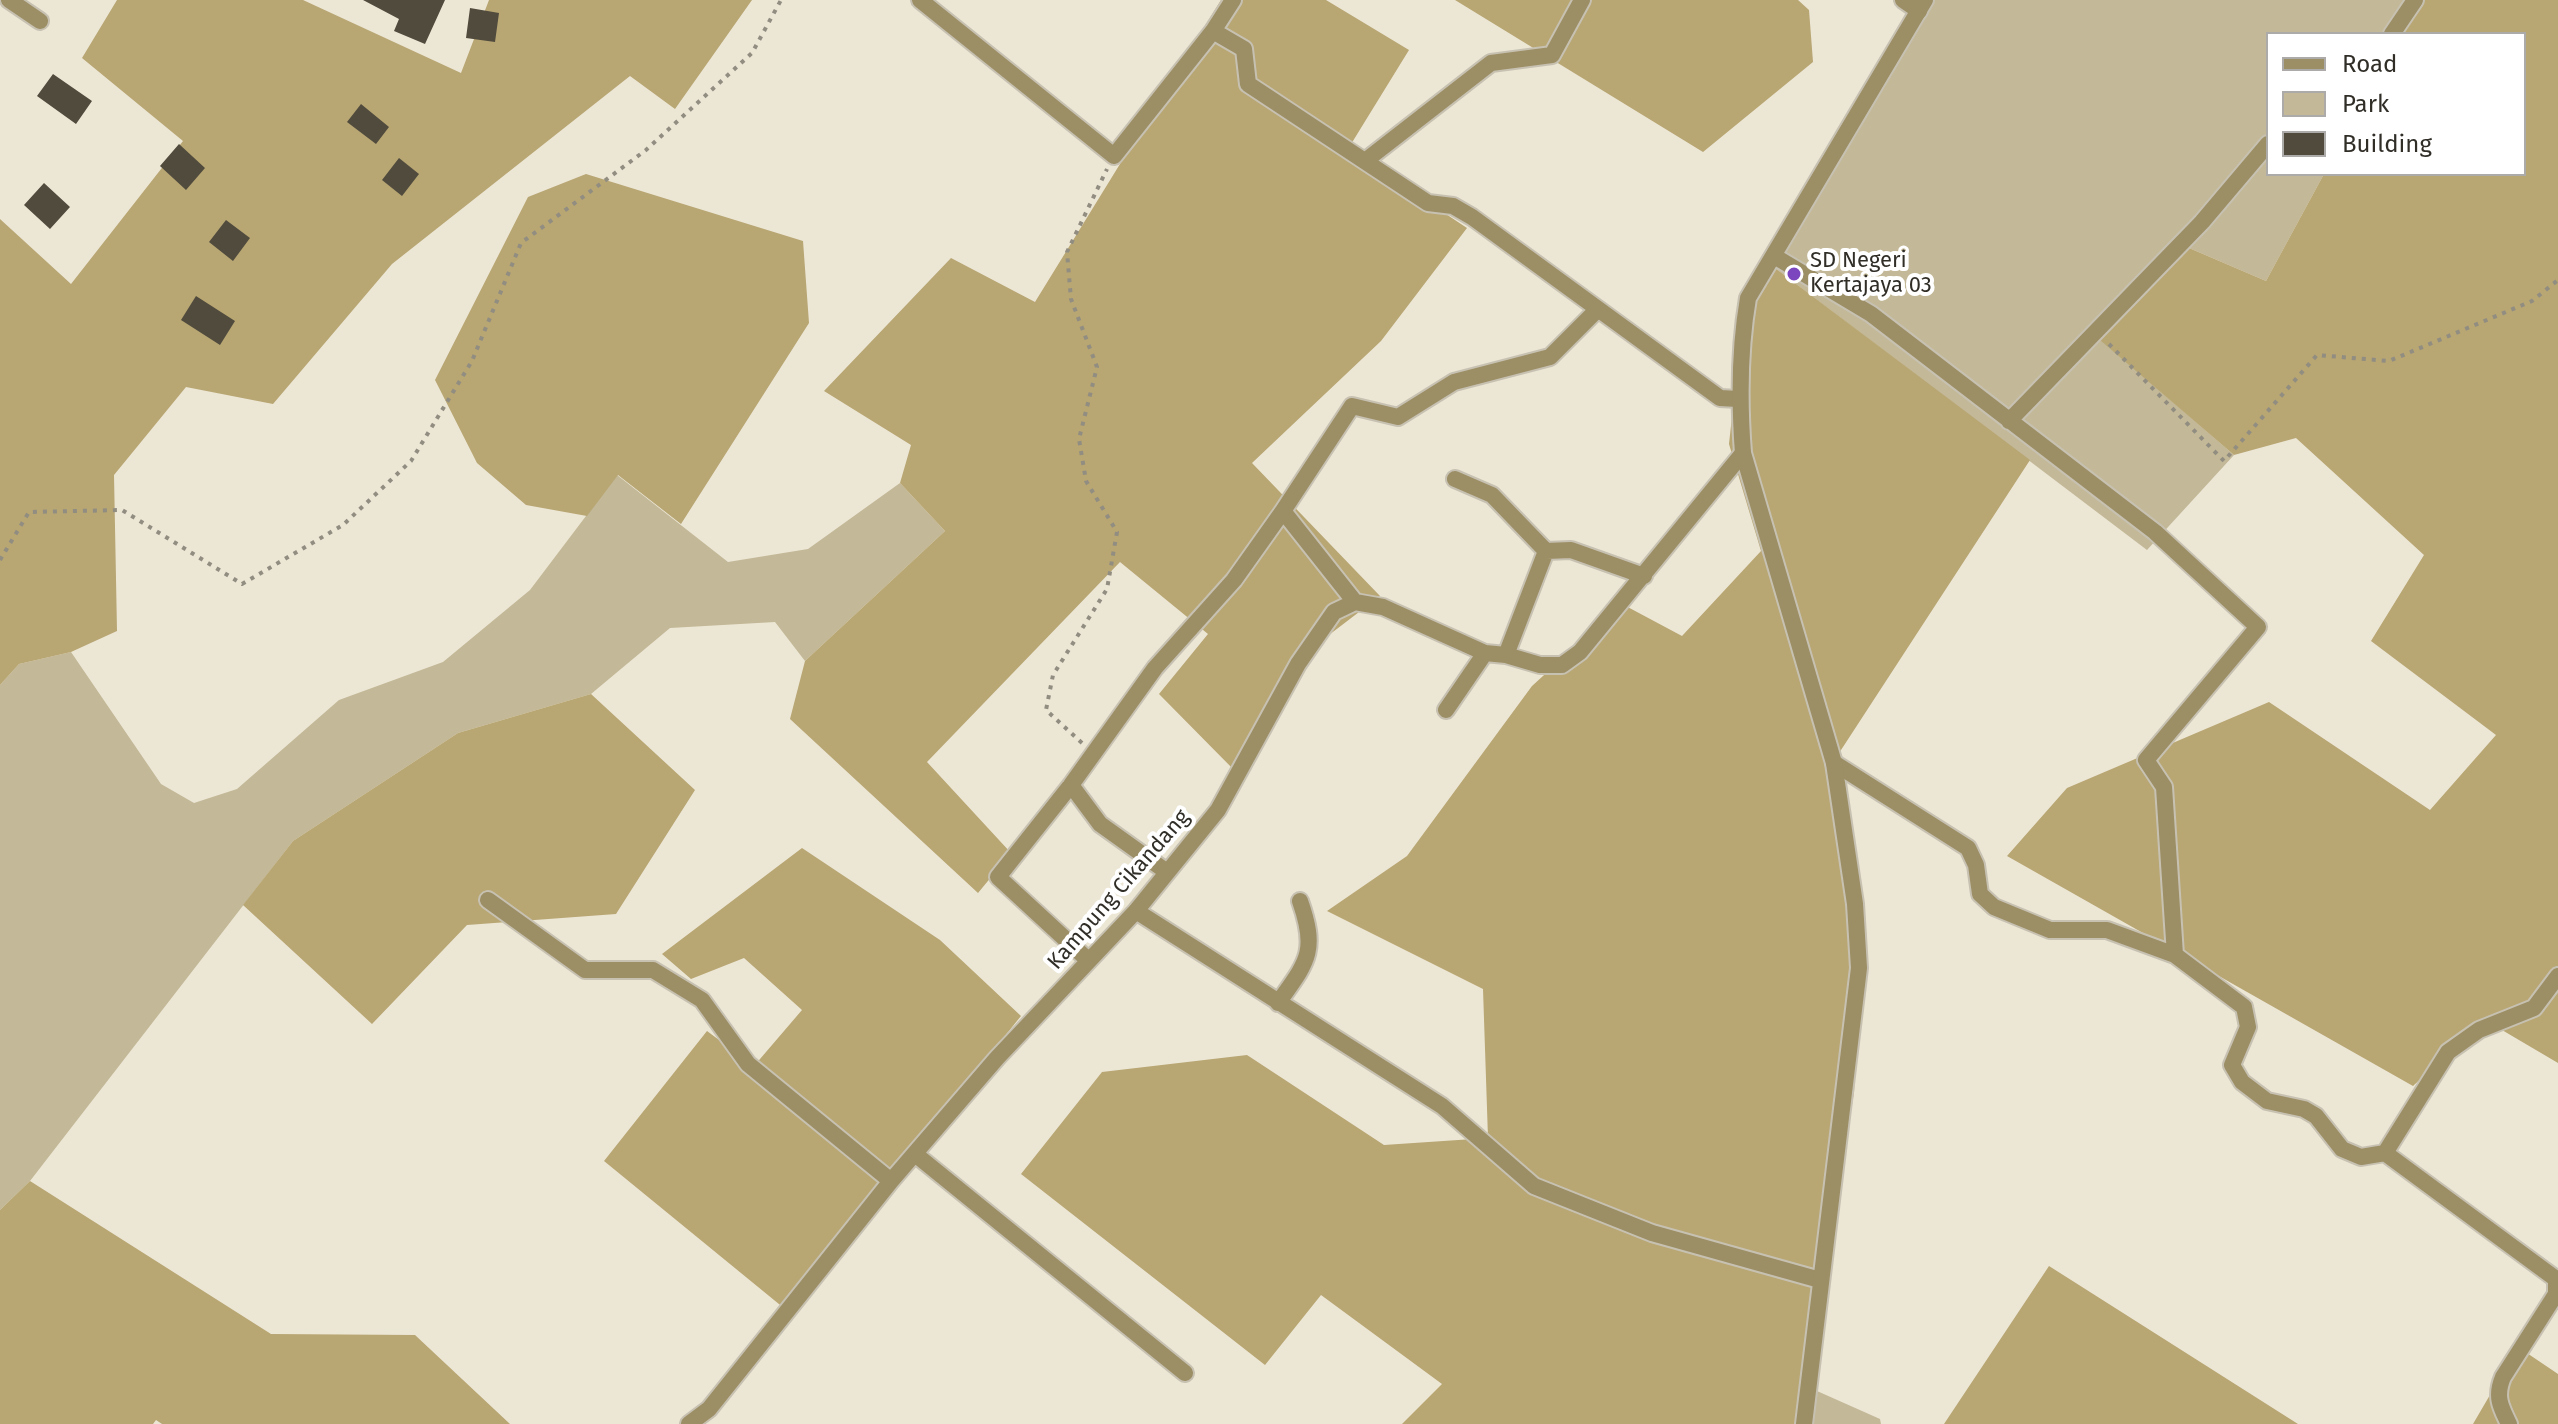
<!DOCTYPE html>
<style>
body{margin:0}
#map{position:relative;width:2558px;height:1424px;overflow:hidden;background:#ece6d5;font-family:"Fira Sans",sans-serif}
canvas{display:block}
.legend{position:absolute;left:2266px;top:32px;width:260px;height:144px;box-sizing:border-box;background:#fff;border:2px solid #adaba9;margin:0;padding:10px 14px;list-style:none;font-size:24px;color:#312e28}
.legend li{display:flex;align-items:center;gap:16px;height:40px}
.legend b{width:40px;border:2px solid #adaba9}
</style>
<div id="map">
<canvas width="2558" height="1424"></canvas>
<ul class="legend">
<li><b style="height:10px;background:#9c8e65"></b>Road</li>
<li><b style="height:22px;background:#c3b897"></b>Park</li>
<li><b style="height:22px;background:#504b3d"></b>Building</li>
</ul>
</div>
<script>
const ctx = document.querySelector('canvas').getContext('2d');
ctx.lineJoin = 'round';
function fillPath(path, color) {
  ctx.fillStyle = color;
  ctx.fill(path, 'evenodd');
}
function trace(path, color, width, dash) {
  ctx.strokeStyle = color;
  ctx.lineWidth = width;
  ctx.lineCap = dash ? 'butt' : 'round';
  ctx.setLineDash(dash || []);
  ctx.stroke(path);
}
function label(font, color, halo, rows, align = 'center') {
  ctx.font = font + ' "Fira Sans",sans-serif';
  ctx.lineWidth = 8;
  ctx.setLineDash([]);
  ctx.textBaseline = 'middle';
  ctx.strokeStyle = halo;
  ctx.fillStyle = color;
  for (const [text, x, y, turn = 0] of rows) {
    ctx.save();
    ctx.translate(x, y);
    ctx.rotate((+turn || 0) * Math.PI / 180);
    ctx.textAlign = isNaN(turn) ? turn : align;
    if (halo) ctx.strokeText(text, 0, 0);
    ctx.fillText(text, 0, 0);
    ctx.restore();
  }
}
fillPath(new Path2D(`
 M1924,0H2418L2400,34H2268V174H2324L2266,281L2182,245L2100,339L2234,455L2147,550L1767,262Z
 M617,475L728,562L808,549L900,483L945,531L805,661L775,622L670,628L591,694L458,733L293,841L30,1181L0,1210V685L19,664L71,652L161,784L194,803L237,789L339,700L443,662L530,590Z
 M1808,1387L1880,1419L1881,1424H1805Z`), '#c3b897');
fillPath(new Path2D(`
 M117,0H303L461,73L489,0H752L675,109L630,76L392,264L273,404L186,387L114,475L117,631L71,652L19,664L0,685V219L71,284L183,141L82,58Z
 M1221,0H1326L1409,50L1348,149L1467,228L1381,341L1252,463L1380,596L1287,667L1235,771L1159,694L1208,634L1120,562L927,762L1011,853L978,893L790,719L805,661L945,531L900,483L911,445L824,391L951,258L1035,302Z
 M1455,0H1798L1809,10L1813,62L1703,152Z
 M2418,0H2558V1063L2485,1020L2413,1086L2007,856L2067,788L2269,702L2430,810L2496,735L2371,641L2424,555L2296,438L2234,455L2100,340L2182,245L2266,281L2324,174H2524V34H2400Z
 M586,174L803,241L809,323L681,524L618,475L587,516L526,505L477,463L435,380L528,197Z
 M1767,262L2030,460L1828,770L1859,979L1854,1092L1808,1387L1805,1424H1402L1442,1384L1321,1295L1265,1365L1021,1174L1102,1072L1247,1055L1384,1145L1488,1138L1483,989L1327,911L1407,856L1532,686L1622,604L1682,636L1761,551L1729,444L1745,297Z
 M591,694L695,790L616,914L467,925L372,1024L243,905L293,841L458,733Z
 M802,848L940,940L1021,1016L785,1309L604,1161L707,1031L754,1066L802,1010L744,958L691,979L662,954Z
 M30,1181L271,1334L415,1335L510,1424H162L156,1420L153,1424H0V1210Z
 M2049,1266L2298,1424H1944Z
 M2518,1347L2558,1374V1424H2473Z`), '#b8a673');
fillPath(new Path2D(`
 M363,0H445L425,44L394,31L399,19Z
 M470,8L499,13L495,42L466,38Z
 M53,74L92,101L76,124L37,96Z
 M361,104L389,127L376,144L347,122Z
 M179,144L205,168L186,190L160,166Z
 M399,158L419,174L402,196L382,180Z
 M44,183L70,207L50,229L24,205Z
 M226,220L250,238L233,261L209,242Z
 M196,296L235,321L220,345L181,320Z`), '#504b3d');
const minor = new Path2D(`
 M9,0L40,21
 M920,0L1114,156L1213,31L1233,0
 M1903,0L1919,11
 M1213,31L1244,49L1248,84L1428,203L1453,206L1472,217L1720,398L1738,399
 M2392,34L2415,0
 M1365,161L1491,63L1552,55L1582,0
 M1774,256L1871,314L2155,532L2258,627L2146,760L2164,787L2175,955
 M2009,421L2202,222L2268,144
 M1455,479L1492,495L1546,551L1571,550L1644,576
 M1355,602L1283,511L1352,406L1398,417L1454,382L1550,357L1598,309
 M1506,655L1546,551
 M1446,710L1485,653
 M1834,763L1968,848L1976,865L1980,894L1994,907L2050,930H2107L2175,955L2244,1007L2248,1027L2232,1065L2242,1082L2267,1101L2304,1109L2316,1116L2342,1149L2361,1157L2385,1153L2556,1279V1294L2503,1377C2495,1396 2500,1406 2509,1424
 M1071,785L1100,824L1167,872
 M488,900L585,970H653L702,1000L748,1064L891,1181
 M1136,911L1442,1106L1534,1186L1652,1233L1820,1280
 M1088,960L998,877L1071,785L1155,668L1234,580L1283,511
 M1278,1003C1307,962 1318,952 1300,901
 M2385,1153L2448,1052L2479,1030L2534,1008L2558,976
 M915,1154L1185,1373
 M689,1424L709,1409L891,1181L997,1058L1136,911L1218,810L1298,664L1334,612L1355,602L1383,607L1485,653L1506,655L1540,665H1562L1580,652L1743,453`);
const tertiary = new Path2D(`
 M1804,1424L1859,968L1855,904L1834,763L1743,453C1739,400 1739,350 1748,298L1925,0`);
trace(minor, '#c7c1b2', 20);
trace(tertiary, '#c7c1b2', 20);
trace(new Path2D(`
 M2109,344L2224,461L2317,355L2389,361L2532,301L2558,280
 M0,560L29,512L122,510L242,584L343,525L411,461L472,361L521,243L646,150L752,53L781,0
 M1082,743L1046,710L1053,675L1107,589L1117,532L1086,481L1079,439L1097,367L1071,299L1067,252L1107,169`), '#918d81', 4, [4, 6]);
trace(minor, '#9c8e65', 16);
trace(tertiary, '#9c8e65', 16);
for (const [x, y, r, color] of [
 [1794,274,8,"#7c47be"]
]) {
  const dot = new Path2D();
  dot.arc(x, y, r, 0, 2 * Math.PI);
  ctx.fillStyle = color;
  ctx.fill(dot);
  trace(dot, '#fff', 3);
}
label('22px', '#312e28', '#fff', [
 ["SD Negeri",1810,261],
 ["Kertajaya 03",1810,286]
], 'left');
label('22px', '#312e28', '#fff', [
 ["Kampung Cikandang",1119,890,-49]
]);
</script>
